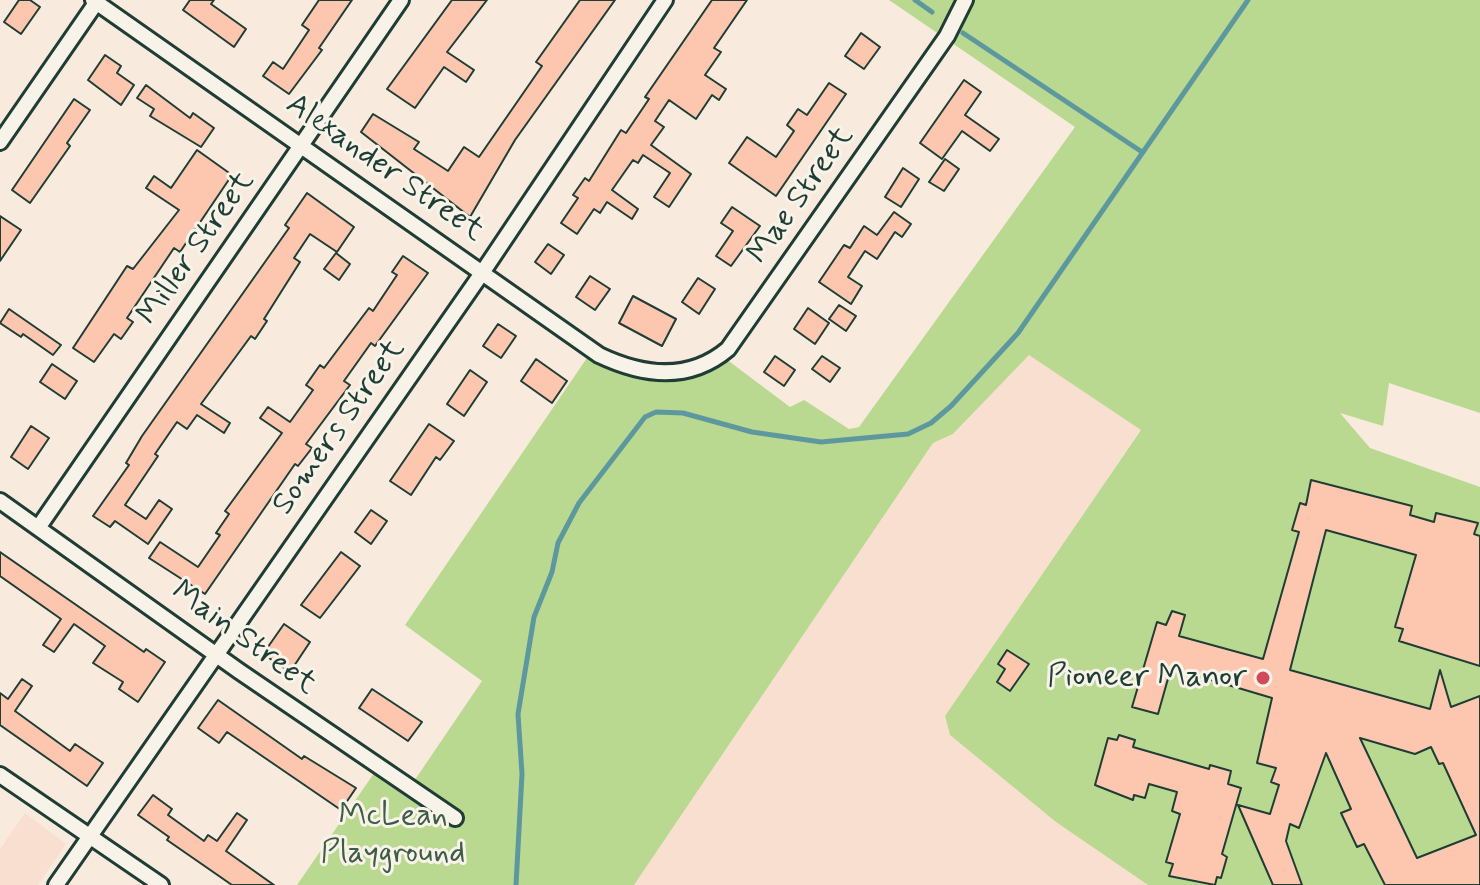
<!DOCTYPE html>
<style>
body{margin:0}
canvas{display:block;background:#f8eadd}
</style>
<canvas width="1480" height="885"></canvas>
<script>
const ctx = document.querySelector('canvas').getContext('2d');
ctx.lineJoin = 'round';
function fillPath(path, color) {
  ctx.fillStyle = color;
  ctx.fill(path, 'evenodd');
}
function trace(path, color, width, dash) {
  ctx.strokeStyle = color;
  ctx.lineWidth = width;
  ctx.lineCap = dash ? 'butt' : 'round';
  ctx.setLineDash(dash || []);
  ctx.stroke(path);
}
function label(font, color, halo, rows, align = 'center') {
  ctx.font = font + ' Mynerve,sans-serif';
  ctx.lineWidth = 6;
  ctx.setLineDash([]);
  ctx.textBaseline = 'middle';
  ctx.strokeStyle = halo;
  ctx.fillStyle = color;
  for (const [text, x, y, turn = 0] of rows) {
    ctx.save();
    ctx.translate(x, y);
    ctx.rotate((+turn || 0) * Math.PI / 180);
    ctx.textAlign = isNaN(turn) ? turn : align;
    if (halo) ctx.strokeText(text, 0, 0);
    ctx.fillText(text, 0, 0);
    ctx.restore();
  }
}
fillPath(new Path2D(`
 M1029,354L1141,429L945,716L950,735L1056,822L1148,885H634L933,443L954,434Z
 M25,813L66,844L38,885H0V849Z`), '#f9dfcf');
fillPath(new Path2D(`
 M889,0H1480V413L1389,383L1383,426L1340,413L1370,448L1480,487V885H1148L1056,822L950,735L945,716L1141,430L1029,355L953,434L933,443L634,885H297L379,766L410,787L482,681L405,625L591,352L648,375L722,356L790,407L804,400L849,429L859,427L1075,127Z`), '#b9d991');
trace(new Path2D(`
 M915,0L932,12
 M963,33L1142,152
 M516,885L522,774L518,714L534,617L552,572L558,543L579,503L645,417L656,412L683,413L752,432L821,442L908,434L931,423L951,406L1018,333L1248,0`), '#5e989f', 5);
const building = new Path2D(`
 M19,0H30L40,7L21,34L4,22Z
 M190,0H214L211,4L246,29L234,47L183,10Z
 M319,0H352L319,48L322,50L289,94L263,76L273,62L283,69L309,30L302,25Z
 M452,0H487L447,52L474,70L466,82L444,67L415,108L387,89Z
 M580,0H615L515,140L470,217L361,132L373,114L419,142L414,149L448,171L464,147L479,157L542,66L536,62Z
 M712,0H747L714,48L721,52L705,75L726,89L719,100L712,95L696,119L669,100L655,121L664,127L651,145L691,174L669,207L654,197L670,173L643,155L638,163L633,160L612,190L638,209L632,219L607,202L600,213L594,209L577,234L561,223L578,198L573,195L585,178L589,181L621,130L626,133L649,99L645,97Z
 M861,33L880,47L864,69L845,56Z
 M105,55L121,66L117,73L134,85L121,105L88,80Z
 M964,80L981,92L965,115L999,139L990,151L962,131L942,159L920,143Z
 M829,83L846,94L776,196L729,163L747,137L776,157L794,131L787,125L798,109L807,115Z
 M146,85L190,118L193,113L214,128L201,147L150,116L154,109L137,98Z
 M74,99L90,110L67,143L70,146L30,203L12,190Z
 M197,150L232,175L180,252L174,248L127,318L133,322L121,339L114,334L94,362L73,348L127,266L133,269L179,210L146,188L154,176L171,188Z
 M945,159L959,169L944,191L929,182Z
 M903,168L919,179L901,207L885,197Z
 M307,193L354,227L337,252L310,234L294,258L300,262L264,319L267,321L255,339L251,336L201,404L230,423L224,433L197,415L187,429L177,422L155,454L158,456L125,505L146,519L159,500L172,509L148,544L115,521L110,527L93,516L129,465L126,463L142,436L289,228L285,225Z
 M732,207L760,226L731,266L716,256L733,231L721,223Z
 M894,212L911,224L902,237L895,232L877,259L865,251L848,277L862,286L851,304L819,282L844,245L850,248L864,226L877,235Z
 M0,216L21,230L0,261Z
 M548,244L564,255L551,274L535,262Z
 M336,253L350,264L339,280L324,269Z
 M403,256L428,273L375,346L371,343L344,381L350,385L306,444L312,448L298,466L295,464L205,594L149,558L160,542L198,567L220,535L216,533L229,514L225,511L282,433L260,418L268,407L290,422L313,390L306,385L320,365L324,368L369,308L373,311L397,275L392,272Z
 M590,276L610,289L595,310L576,297Z
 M698,278L715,289L699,314L682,302Z
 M633,296L676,319L662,346L619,323Z
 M839,305L856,316L846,331L829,319Z
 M808,308L829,323L815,344L794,329Z
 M9,309L61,345L53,355L23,334L21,337L0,323Z
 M498,324L516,336L501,358L483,346Z
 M775,356L795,370L784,386L764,372Z
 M822,356L840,368L830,382L812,369Z
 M536,359L567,381L552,403L521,381Z
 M52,364L77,381L65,399L40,382Z
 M470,370L487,382L464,416L447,404Z
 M429,424L454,441L440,460L436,457L411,495L390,481Z
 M31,426L49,438L28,469L11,457Z
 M1311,480L1412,506L1410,515L1434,522L1436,513L1478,523L1474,534L1480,536V666L1399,641L1403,629L1395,627L1416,555L1326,530L1290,670L1430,709L1440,670L1451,707L1480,696V885H1385L1364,844L1357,847L1341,813L1351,809L1326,753L1299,828L1290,824L1286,841L1302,885H1273L1238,805L1270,814L1279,785L1271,782L1276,768L1257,763L1272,698L1171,668L1158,714L1132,707L1157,622L1166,625L1172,611L1185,615L1179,636L1263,659L1299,532L1292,530L1300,503L1306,505ZM1360,738L1415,754L1431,747L1439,764L1443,763L1476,835L1417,858Z
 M371,510L387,521L371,544L355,532Z
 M0,552L144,652L146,649L165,662L138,702L119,689L123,682L93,663L105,646L74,624L54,652L43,645L61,619L0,576Z
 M341,552L360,566L320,618L301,605Z
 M284,624L310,642L290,672L263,654Z
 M1007,650L1029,664L1010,691L997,682L1005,669L998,664Z
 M22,679L32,686L15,711L70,751L75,744L103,763L87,786L0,725V693L8,699Z
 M372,689L422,722L408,741L359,708Z
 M218,700L302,759L304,756L356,788L341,810L227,732L219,743L198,728Z
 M1119,735L1135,740L1133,747L1209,769L1210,765L1231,771L1228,784L1241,788L1222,854L1227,857L1221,878L1217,877L1215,885L1169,876L1173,864L1166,862L1180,814L1172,811L1177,792L1149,784L1145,798L1134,795L1133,800L1095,785L1108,738L1117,740Z
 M153,795L172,809L168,815L204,841L208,835L217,841L237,813L247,820L226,851L274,885H232L167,840L169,837L138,815Z`);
fillPath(building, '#fcc6af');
trace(building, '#1f3d34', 2);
const street = new Path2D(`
 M93,0L599,355C643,376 689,382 728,349L947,36L965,0
 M0,142L98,0
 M0,501L239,671L455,818
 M38,528L401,0
 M0,775L161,885
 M56,885L482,273L665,0`);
trace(street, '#1f3d34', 20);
trace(street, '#f7f3e8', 14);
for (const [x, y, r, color] of [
 [1263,678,8,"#d1495b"]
]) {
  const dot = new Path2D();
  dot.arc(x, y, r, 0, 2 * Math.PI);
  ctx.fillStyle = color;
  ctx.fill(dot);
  trace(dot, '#f7f3e8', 3);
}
label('32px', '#1f3d34', '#f7f3e8', [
 ["Alexander Street",384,169,35],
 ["Mae Street",802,196,-55],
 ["Miller Street",197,249,-55],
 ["Somers Street",340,428,-55],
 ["Main Street",243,639,36]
]);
label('32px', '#1f3d34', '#f7f3e8', [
 ["Pioneer Manor",1247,678]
], 'right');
label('32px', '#3e5c47', '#f7f3e8', [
 ["McLean",393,817],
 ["Playground",393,854]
]);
</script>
